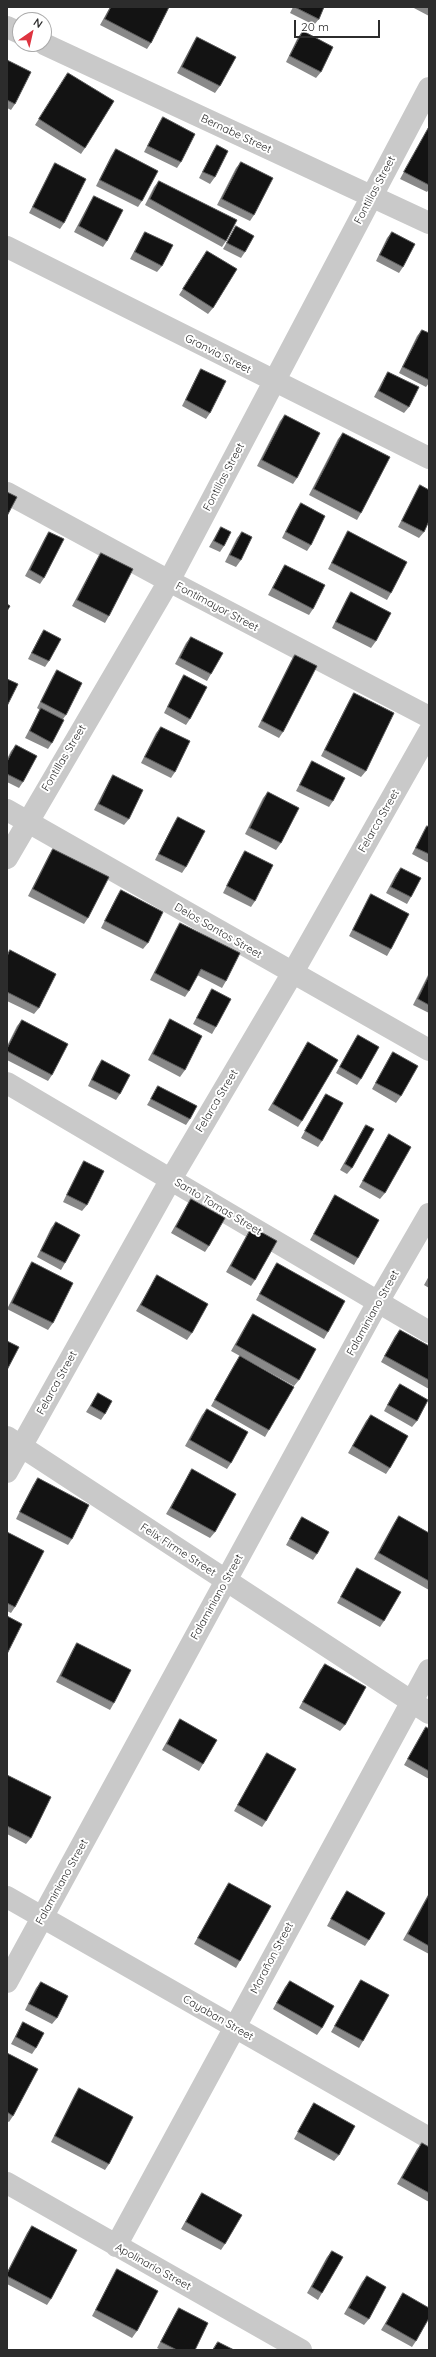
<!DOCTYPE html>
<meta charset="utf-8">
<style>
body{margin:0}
#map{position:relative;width:436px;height:2357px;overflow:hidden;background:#fff;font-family:Quicksand,sans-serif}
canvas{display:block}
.frame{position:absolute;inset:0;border:8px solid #2c2c2c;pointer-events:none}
.north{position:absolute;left:12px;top:12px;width:40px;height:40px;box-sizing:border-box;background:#fff;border:1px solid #ababab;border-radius:50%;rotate:34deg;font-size:11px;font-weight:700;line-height:16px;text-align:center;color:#2c2c2c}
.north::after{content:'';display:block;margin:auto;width:14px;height:18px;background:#de3440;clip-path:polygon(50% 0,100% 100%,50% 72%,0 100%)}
.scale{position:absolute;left:294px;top:20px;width:86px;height:18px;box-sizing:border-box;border:2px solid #2c2c2c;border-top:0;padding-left:5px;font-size:12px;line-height:14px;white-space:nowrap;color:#2c2c2c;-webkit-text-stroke:3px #fff;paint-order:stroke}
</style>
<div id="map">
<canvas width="436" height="2357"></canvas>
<div class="frame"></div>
<div class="north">N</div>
<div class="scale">20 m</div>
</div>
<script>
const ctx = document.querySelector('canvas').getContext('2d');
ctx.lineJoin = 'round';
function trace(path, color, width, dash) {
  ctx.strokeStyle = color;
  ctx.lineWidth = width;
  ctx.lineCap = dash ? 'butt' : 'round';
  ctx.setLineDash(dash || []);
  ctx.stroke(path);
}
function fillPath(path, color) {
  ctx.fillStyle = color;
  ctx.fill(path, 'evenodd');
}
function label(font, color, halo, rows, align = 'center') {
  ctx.font = font + ' Quicksand,sans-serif';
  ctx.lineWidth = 4;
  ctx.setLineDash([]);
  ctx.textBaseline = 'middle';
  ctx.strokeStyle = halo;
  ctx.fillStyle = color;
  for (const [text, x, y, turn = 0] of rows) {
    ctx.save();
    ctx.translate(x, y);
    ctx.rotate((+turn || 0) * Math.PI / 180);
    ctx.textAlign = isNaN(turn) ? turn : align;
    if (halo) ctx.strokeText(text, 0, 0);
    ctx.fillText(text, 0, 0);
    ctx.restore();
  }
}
trace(new Path2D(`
 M7,27L20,33
 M44,44L429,223
 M7,247L429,458
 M7,493L169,581L429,717
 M7,810L429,1050
 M7,858L169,581L429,88
 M7,1083L429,1332
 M7,1437L429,1713
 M7,1472L171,1179L292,974L429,732
 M7,1897L429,2138
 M7,1982L378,1302L429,1214
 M7,2183L301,2350
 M116,2246L429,1670`), '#c9c9c9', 22);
fillPath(new Path2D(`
 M110,7H169L151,43L147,49L100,25Z
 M293,7H324L319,19L314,25L290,13Z
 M412,7H429V16Z
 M303,31L321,72L316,78L286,62L298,37Z
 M197,37L220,86L215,93L177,73L193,43Z
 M7,60L15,104L11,110L7,108Z
 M68,73L85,148L81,154L35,125Z
 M163,117L181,162L177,168L144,152L159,123Z
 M429,126V189L427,192L400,179Z
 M217,145L215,177L210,184L199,178L213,151Z
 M116,149L142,201L138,207L96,186L111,156Z
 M241,162L254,215L250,221L217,205L236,168Z
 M55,163L64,223L60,229L29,213L51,170Z
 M159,181L226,241L222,247L145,205L154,187Z
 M94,196L107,241L103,247L74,232L90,202Z
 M236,226L245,252L241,258L223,249L232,233Z
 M145,232L162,266L157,272L130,259L141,238Z
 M392,232L403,267L399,273L376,261L387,238Z
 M207,251L213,308L208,314L179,295Z
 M422,330L429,333V383L426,387L399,373L417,336Z
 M201,369L210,413L206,419L182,406L197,376Z
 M388,372L409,407L404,413L374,397L384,378Z
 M285,415L297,478L293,484L257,466L280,421Z
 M343,433L361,513L357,520L309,495L338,439Z
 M420,485L424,532L419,538L398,527L416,492Z
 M301,503L311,545L307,551L282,538L296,510Z
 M221,527L224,546L220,552L209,547L217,533Z
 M348,531L391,593L387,600L328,569L344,538Z
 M49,532L44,578L40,584L25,576L45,538Z
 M242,532L241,560L236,567L225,562L237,538Z
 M101,553L109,616L105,623L72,606L97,559Z
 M285,565L313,609L309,615L268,595L281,571Z
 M351,592L376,641L371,648L332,628L347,598Z
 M44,630L49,661L45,667L28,659L40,636Z
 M191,637L211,674L207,681L175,664L186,643Z
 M295,655L283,732L279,738L258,727L291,661Z
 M57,670L66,715L63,719L52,743L48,749L25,738L37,715L40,710L37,708L53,676Z
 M184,675L190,719L186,725L164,713L180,681Z
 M354,693L366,771L361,777L321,756L350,699Z
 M161,727L175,772L171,778L141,763L156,733Z
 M16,745L23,782L19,788L7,782V759L11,751Z
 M312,761L333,801L329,807L296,791L308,768Z
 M113,775L129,819L124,825L94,810L109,781Z
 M268,792L281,843L276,850L245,834L263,798Z
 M178,817L186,867L182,873L155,860L174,823Z
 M427,826L429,827V863L412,854L423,833Z
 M53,849L88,918L84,924L28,896L49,855Z
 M245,851L255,901L251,907L223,893L241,857Z
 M401,868L411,897L407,904L386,893L396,874Z
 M121,890L148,943L143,949L101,928L117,896Z
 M371,894L391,949L387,956L349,936L367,901Z
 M180,923L226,981L222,988L197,975L189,991L185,997L150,980L176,929Z
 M10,950L39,1008L34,1014L7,1001V955Z
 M429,973V1013L413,1005Z
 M212,989L216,1027L212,1034L193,1024L208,996Z
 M170,1019L185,1070L180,1077L148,1060L166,1026Z
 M22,1020L52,1075L48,1081L7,1060V1046L17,1026Z
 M358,1035L361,1079L357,1085L336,1073L354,1041Z
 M308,1042L302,1121L298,1127L268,1110L304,1049Z
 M393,1052L401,1096L396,1103L372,1089L389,1058Z
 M102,1060L120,1094L116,1100L88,1086L97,1067Z
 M158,1086L190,1119L186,1125L147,1105L154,1093Z
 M326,1094L322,1141L318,1147L301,1138L322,1100Z
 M366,1125L352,1168L347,1174L340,1170L362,1131Z
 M389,1134L385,1193L380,1199L359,1187L385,1141Z
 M84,1161L87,1205L82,1211L63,1202L80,1167Z
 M335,1195L358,1258L354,1265L310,1240L331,1202Z
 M191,1199L209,1246L205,1252L171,1233L187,1205Z
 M56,1222L65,1263L61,1270L37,1257L51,1228Z
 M252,1227L255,1280L251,1286L226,1272L248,1233Z
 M32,1262L53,1323L48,1330L7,1309L28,1268Z
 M277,1263L328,1332L324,1339L256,1300L273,1269Z
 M157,1275L192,1333L187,1340L136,1311L153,1282Z
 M429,1276V1288L424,1285Z
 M253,1314L299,1380L294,1386L231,1351L248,1321Z
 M400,1330L429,1346V1389L381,1362L395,1336Z
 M240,1356L269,1430L265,1437L211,1406L235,1363Z
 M400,1384L417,1421L412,1427L384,1411L395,1390Z
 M98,1393L105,1414L101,1420L86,1412L94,1399Z
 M207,1409L231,1463L227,1469L185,1446L202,1415Z
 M371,1415L390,1468L386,1474L348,1453L366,1421Z
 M192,1469L215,1532L210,1538L166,1514L188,1476Z
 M38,1478L72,1539L68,1545L16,1519L33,1485Z
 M399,1516L429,1533V1590L374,1559L394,1523Z
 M302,1517L317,1554L313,1560L286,1545L298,1523Z
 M7,1532L15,1607L11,1613L7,1611Z
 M357,1568L384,1621L380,1627L337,1603L353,1574Z
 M77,1643L114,1703L110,1710L56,1682L73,1649Z
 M325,1664L345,1725L340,1731L299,1708L320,1670Z
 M180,1719L203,1764L199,1771L162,1750L176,1725Z
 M426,1727L429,1729V1779L404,1765L422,1733Z
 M267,1753L266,1821L262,1827L234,1811L263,1759Z
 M7,1775L31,1838L26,1844L7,1834Z
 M229,1883L240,1961L236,1968L194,1944L225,1889Z
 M347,1891L369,1940L365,1946L327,1926L342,1898Z
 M429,1893V1954L403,1940Z
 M361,1980L363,2041L359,2048L331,2032L357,1986Z
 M290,1981L322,2028L317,2035L273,2009L285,1987Z
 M41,1982L57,2018L52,2024L25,2010L36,1988Z
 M23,2022L36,2048L32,2054L11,2044L19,2029Z
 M7,2053L13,2116L9,2122L7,2121Z
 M79,2088L109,2164L105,2170L51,2142L75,2094Z
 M314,2103L339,2155L334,2161L294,2139L310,2110Z
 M422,2143L429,2147V2202L397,2184L417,2149Z
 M202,2193L225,2244L221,2250L181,2229L198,2199Z
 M32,2226L51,2299L47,2305L7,2284V2272L27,2233Z
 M332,2251L322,2293L318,2300L307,2293L327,2257Z
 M117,2269L137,2331L132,2338L92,2316L113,2276Z
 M367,2276L369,2319L364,2325L344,2314L362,2282Z
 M403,2293L416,2341L412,2347L381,2330L399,2300Z
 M179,2308L195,2350H161L157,2348L175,2314Z`), '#898989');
const building = new Path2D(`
 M111,7H169L151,43L105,19Z
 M295,7H324L319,19Z
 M303,31L333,47L321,72L290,56Z
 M197,37L236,57L220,86L182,67Z
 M7,60L31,72L15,104L7,100Z
 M68,73L114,101L85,148L39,119Z
 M163,117L195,134L181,162L148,146Z
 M429,127V185L404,172Z
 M217,145L228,151L215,177L203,172Z
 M116,149L158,171L142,201L100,180Z
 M241,162L273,178L254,215L222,199Z
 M55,163L86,179L64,223L33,207Z
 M159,181L237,220L226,241L150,199Z
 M94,196L123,210L107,241L79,226Z
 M236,226L254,236L245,252L227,243Z
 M145,232L173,245L162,266L135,252Z
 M392,232L415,244L403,267L380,255Z
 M207,251L237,269L213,308L183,289Z
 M422,330L429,333V380L403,367Z
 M201,369L226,381L210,413L186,400Z
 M388,372L419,387L409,407L379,391Z
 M285,415L320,433L297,478L262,460Z
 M343,433L390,457L361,513L314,489Z
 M420,485L429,490V521L424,532L402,521Z
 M7,492L17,497L7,516Z
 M301,503L325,516L311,545L286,532Z
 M221,527L231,532L224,546L214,541Z
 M348,531L407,562L391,593L332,563Z
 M49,532L64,539L44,578L30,570Z
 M242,532L252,537L241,560L230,555Z
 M101,553L133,569L109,616L77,600Z
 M285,565L325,585L313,609L273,588Z
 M351,592L391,613L376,641L336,622Z
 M7,604L10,606L7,611Z
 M44,630L61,639L49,661L32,653Z
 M191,637L223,653L211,674L180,658Z
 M295,655L317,666L283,732L262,721Z
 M57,670L82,683L66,715L41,702Z
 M184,675L207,687L190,719L168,707Z
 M7,679L18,684L7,706Z
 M354,693L394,713L366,771L325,750Z
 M41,708L64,720L52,743L30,731Z
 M161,727L190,741L175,772L145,757Z
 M16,745L37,756L23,782L7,774V762Z
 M312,761L345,778L333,801L300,785Z
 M113,775L143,790L129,819L99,804Z
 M268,792L299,808L281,843L250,828Z
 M178,817L205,831L186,867L159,854Z
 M427,826L429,827V854L416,848Z
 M53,849L109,877L88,918L33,889Z
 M245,851L273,865L255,901L227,886Z
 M401,868L421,878L411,897L391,887Z
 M121,890L163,912L148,943L105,921Z
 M371,894L409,914L391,949L353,930Z
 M180,923L240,953L226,981L201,969L189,991L155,973Z
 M10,950L56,974L39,1008L7,992V957Z
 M429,976V1005L418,999Z
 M212,989L231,999L216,1027L197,1018Z
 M170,1019L202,1036L185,1070L153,1054Z
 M22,1020L68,1044L52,1075L7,1051V1049Z
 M358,1035L379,1047L361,1079L340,1067Z
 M308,1042L338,1060L302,1121L273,1104Z
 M393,1052L418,1066L401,1096L376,1083Z
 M102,1060L130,1075L120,1094L92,1080Z
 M158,1086L197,1106L190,1119L151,1099Z
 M326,1094L343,1103L322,1141L305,1131Z
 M366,1125L374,1129L352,1168L345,1164Z
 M389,1134L411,1147L385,1193L363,1181Z
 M84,1161L104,1171L87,1205L67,1195Z
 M335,1195L379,1220L358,1258L314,1234Z
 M191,1199L225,1218L209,1246L176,1227Z
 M56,1222L80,1235L65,1263L41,1251Z
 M252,1227L277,1241L255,1280L231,1266Z
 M32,1262L73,1283L53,1323L12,1303Z
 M277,1263L345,1301L328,1332L260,1294Z
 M157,1275L208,1304L192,1333L141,1305Z
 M253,1314L316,1349L299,1380L236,1345Z
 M400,1330L429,1346V1380L385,1356Z
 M7,1341L19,1347L7,1370Z
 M240,1356L294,1387L269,1430L215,1400Z
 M400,1384L428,1400L417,1421L388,1405Z
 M98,1393L112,1401L105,1414L91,1406Z
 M207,1409L248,1432L231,1463L190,1440Z
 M371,1415L408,1436L390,1468L353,1446Z
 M192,1469L236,1494L215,1532L171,1508Z
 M38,1478L89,1505L72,1539L20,1512Z
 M399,1516L429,1533V1581L379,1553Z
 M302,1517L329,1532L317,1554L290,1539Z
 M7,1532L44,1551L15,1607L7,1603Z
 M357,1568L401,1592L384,1621L341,1597Z
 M7,1616L22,1624L7,1654Z
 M77,1643L131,1670L114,1703L61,1676Z
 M325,1664L366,1687L345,1725L303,1702Z
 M180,1719L217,1740L203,1764L167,1744Z
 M426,1727L429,1729V1771L408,1759Z
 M267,1753L296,1769L266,1821L238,1805Z
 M7,1775L51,1797L31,1838L7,1826Z
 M229,1883L271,1906L240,1961L198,1938Z
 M347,1891L385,1913L369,1940L331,1919Z
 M429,1895V1946L408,1934Z
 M361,1980L389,1995L363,2041L335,2026Z
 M290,1981L334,2006L322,2028L277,2003Z
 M41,1982L68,1996L57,2018L29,2004Z
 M23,2022L44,2033L36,2048L16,2037Z
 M7,2053L38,2069L13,2116L7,2112Z
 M79,2088L133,2117L109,2164L55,2136Z
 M314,2103L355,2126L339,2155L298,2132Z
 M422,2143L429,2147V2193L402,2178Z
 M202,2193L242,2215L225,2244L186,2222Z
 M32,2226L77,2250L51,2299L7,2276V2274Z
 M332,2251L343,2257L322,2293L312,2287Z
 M117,2269L158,2291L137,2331L96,2310Z
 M367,2276L386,2287L369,2319L349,2308Z
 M403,2293L429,2308V2318L416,2341L386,2324Z
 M179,2308L208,2323L195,2350H177L161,2342Z
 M218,2342L234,2350H213Z`);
fillPath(building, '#131313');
trace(building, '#5a5a5a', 1);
label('11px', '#2c2c2c', '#fff', [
 ["Bernabe Street",236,134,25],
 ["Fontillas Street",375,190,-62],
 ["Granvia Street",218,354,27],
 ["Fontillas Street",224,477,-62],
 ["Fontimayor Street",217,607,28],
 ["Fontillas Street",64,758,-59],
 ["Felarca Street",379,821,-60],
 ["Delos Santos Street",218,931,30],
 ["Felarca Street",217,1101,-59],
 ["Santo Tomas Street",218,1207,31],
 ["Falaminiano Street",373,1313,-61],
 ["Felarca Street",57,1383,-61],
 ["Felix Firme Street",178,1550,33],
 ["Falaminiano Street",217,1597,-61],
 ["Falaminiano Street",62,1882,-61],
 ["Marañon Street",272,1958,-62],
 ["Cayaban Street",218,2018,30],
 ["Apolinario Street",153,2267,29]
]);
</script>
